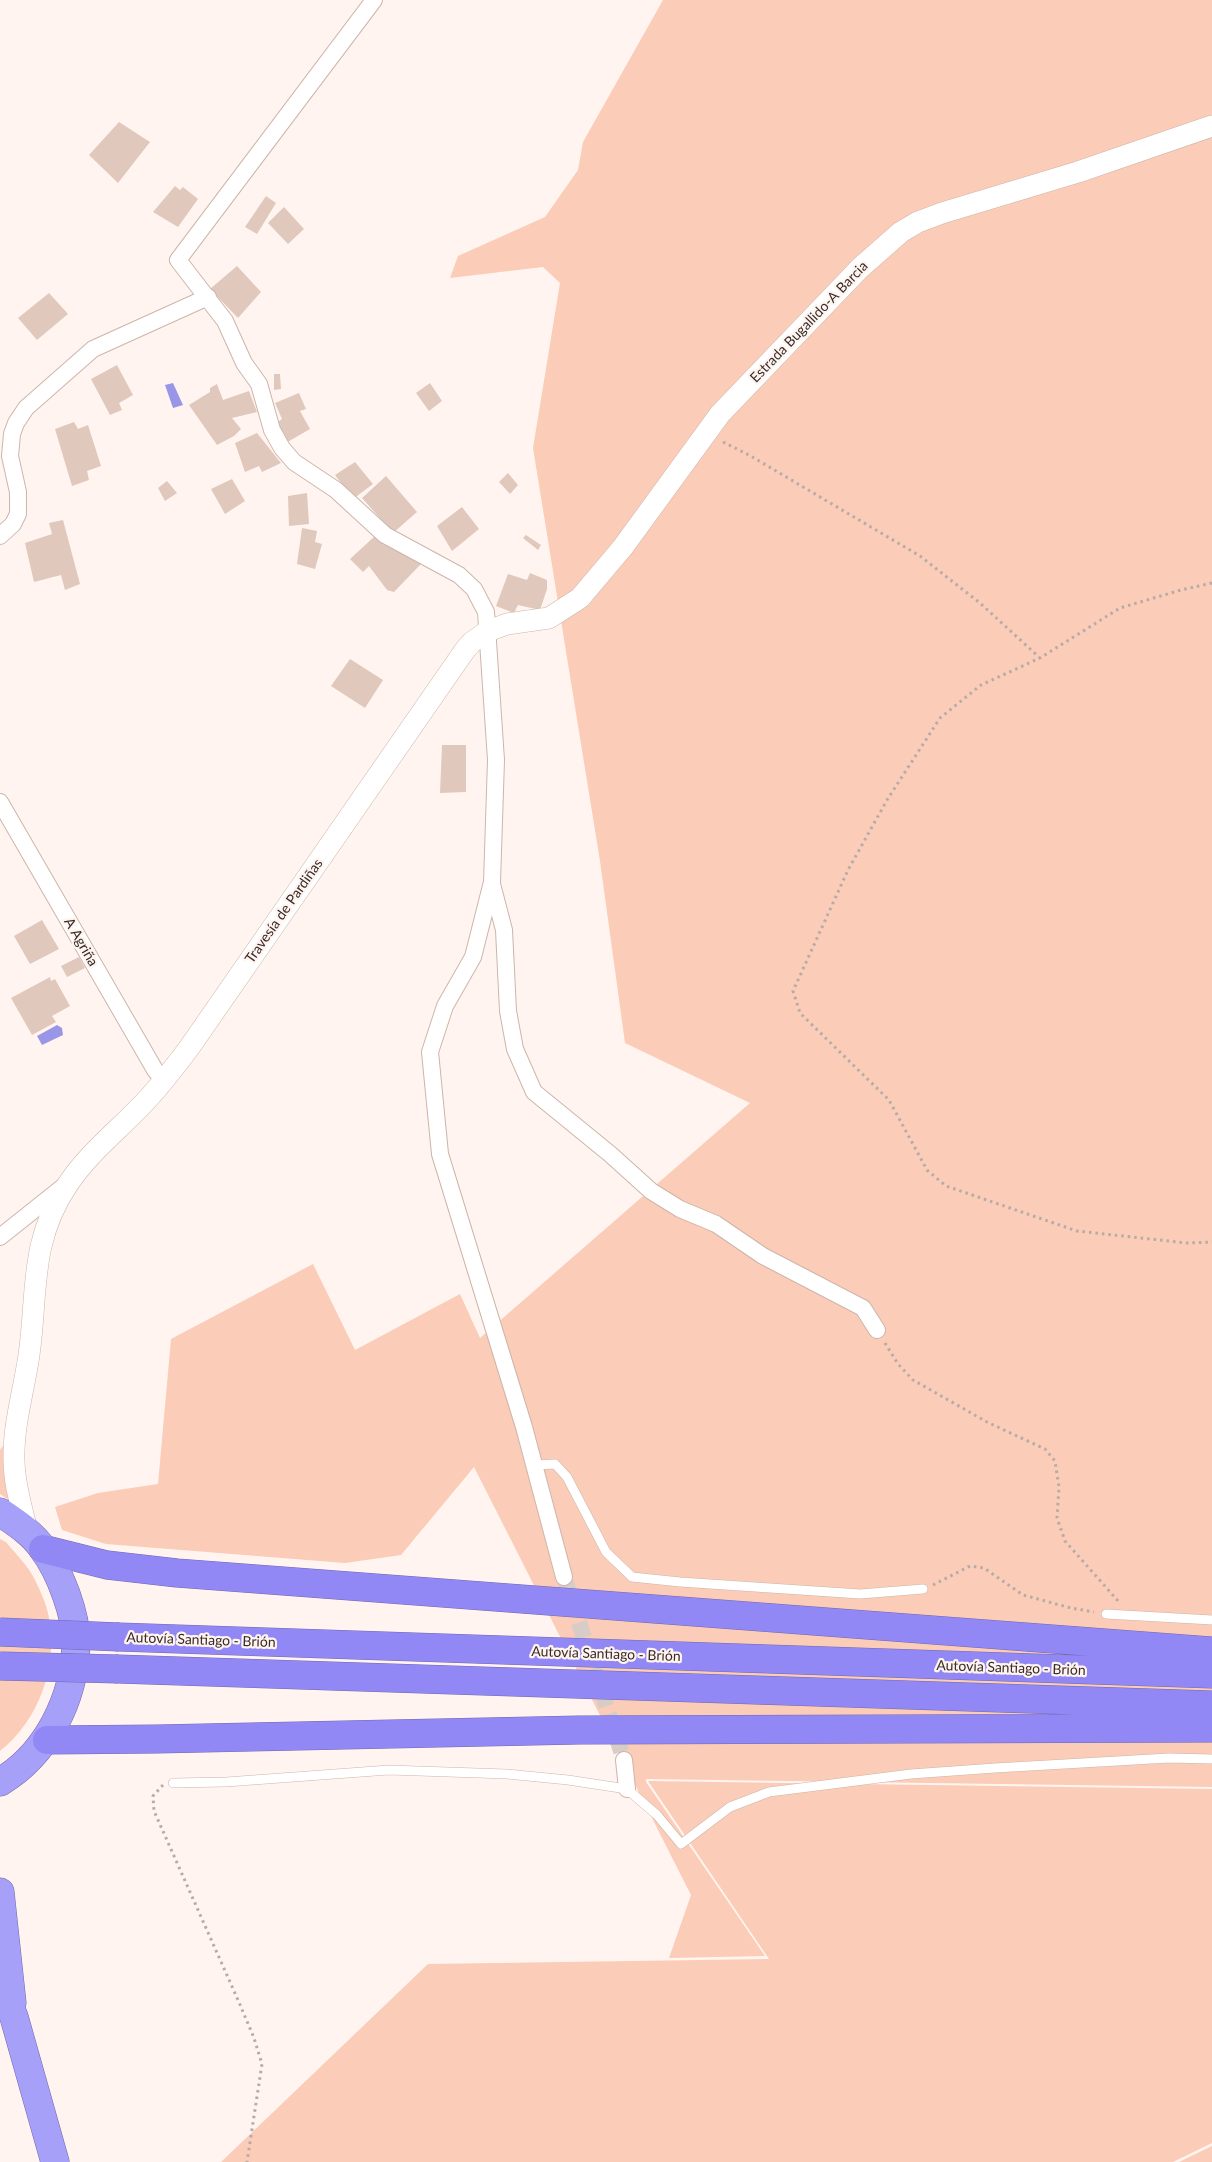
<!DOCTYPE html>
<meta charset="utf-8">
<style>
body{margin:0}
canvas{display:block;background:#fff4f0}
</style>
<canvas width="1212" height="2162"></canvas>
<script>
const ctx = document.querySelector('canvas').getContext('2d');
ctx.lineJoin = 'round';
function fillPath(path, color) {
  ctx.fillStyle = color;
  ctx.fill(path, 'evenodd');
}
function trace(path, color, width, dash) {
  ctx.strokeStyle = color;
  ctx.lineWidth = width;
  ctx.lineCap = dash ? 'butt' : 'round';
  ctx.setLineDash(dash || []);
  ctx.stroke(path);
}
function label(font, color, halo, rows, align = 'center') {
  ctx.font = font + ' Lato,sans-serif';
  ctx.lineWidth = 4.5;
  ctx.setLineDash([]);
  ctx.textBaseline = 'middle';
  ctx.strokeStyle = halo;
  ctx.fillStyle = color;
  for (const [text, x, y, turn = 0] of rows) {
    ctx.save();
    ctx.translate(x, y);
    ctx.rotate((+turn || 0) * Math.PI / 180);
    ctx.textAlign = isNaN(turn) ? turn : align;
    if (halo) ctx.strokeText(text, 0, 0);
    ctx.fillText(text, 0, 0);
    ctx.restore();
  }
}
fillPath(new Path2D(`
 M663,0H1212V1787L646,1779V1782L765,1956L669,1958L691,1895L474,1467L401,1555L345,1563L106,1544L62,1530L55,1507L98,1493L158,1484L171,1339L313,1264L355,1350L460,1294L480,1338L750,1103L625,1043L600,861L533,448L560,283L543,267L450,278L458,256L545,217L578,170L583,142Z
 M8,1439L12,1502L0,1494V1450Z
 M0,1539L6,1542C15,1553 28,1566 34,1578C40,1590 47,1605 49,1618C58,1667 39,1720 0,1751Z
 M648,1781L1212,1789V2143L1173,2162H221L428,1964L769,1959Z
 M1212,2146V2162H1179Z`), '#fbccb7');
fillPath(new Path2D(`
 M173,383L183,405L173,408L165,385Z
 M57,1025L62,1028L63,1035L42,1045L37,1036Z`), '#9a96e7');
fillPath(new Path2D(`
 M119,122L150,142L118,183L89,155Z
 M175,186L180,190L183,187L198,199L178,227L153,212Z
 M266,196L276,203L257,234L245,227Z
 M284,207L304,229L288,244L268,223Z
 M237,266L261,292L238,318L210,289Z
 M49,293L68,314L37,340L18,318Z
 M117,365L133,395L119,403L122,410L110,415L91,379Z
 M274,374H280L281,389L274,390Z
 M430,383L442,401L429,411L416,393Z
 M217,384L223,400L249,391L257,412L232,418L241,429L234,436L217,445L189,405L210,392V388Z
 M299,393L306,409L300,411L310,429L284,444L275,424L282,419L275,403Z
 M74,422L78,429L88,425L101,466L87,471L89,480L72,486L55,429Z
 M257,433L281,463L262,472L259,466L245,472L235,443Z
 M355,462L373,484L353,499L335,475Z
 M508,473L518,485L510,494L499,482Z
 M386,476L417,512L393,533L362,498Z
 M232,479L245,501L225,514L211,489Z
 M167,481L177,493L165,501L158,488Z
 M307,493L309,524L289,526L288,496Z
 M462,507L479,529L452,551L437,526Z
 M63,520L80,584L65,590L61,575L34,582L25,543L52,534L49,523Z
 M302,528L317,531L315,542L322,544L315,569L297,564Z
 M526,535L541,545L538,550L523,538Z
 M375,536L389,547L405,552L404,555L422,563L394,592L387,590L369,566L363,572L350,559Z
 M530,573L547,580V589L540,610L518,605L514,613L496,606L508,574L527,580Z
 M350,659L383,680L365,708L331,686Z
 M442,745H466V792L440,793Z
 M42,920L59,949L30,964L14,936Z
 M79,957L85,968L67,977L61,966Z
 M50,977L51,981L55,979L70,1006L52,1016L56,1022L32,1035L11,998Z`), '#e0c8bc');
trace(new Path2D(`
 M564,1577L624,1760`), '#d7ccc8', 16, [16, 8]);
const service = new Path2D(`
 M535,1465L555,1464L567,1477L606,1552L632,1577L680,1582L860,1594L923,1589
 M1106,1614L1212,1620
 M173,1783L226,1782L389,1770L507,1774L568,1780L627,1789L657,1815L681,1844L730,1807L769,1792L911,1774L995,1768L1169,1758L1212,1759`);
const minor = new Path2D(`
 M374,0L178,260L225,321L244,363L259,384L272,430L282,448L294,462L336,490L385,535L459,575L474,589L486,612L496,760L492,882L473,957L445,1006L430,1052L440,1154L524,1427L564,1577
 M0,536L13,524L18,514V492L10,456L12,434L16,423L26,408L93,349L208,297
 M0,802L155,1070L164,1081
 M492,884L504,930L508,1011L515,1049L534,1092L610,1154L651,1191L680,1209L716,1224L763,1256L863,1308L877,1330
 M0,1237L64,1186
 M624,1760L627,1789`);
const tertiary = new Path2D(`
 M27,1531C22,1508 14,1484 14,1460C13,1425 24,1390 29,1355C38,1291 29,1242 68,1184C88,1154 116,1132 141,1106C159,1088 174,1068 189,1048L465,650L472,642L488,631L507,624L549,618L580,598L623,547L720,414L860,268L901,232L918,222L942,213L1078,172L1212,126`);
const trunk = new Path2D(`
 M0,1512C16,1523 32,1533 43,1549C60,1572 77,1616 76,1645C74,1699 47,1754 0,1782
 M0,1892L12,2003
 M0,1983L14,2017L55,2162`);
const motorway = new Path2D(`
 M43,1549L107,1565L177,1573L1212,1651
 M119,1637L1212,1674
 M118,1669L1212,1705
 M47,1740L157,1739L579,1730L1212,1728`);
trace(service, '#cdb5aa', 10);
trace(minor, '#cdb5aa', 18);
trace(tertiary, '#cdb5aa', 22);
trace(trunk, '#7168ae', 29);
trace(motorway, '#7168ae', 29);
trace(new Path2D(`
 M723,442L749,455L920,556L980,603L1040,658
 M1212,583L1181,590L1120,608L1040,658L981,685L940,718L887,800L848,870L793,991L800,1013L889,1100L927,1170L946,1186L1077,1231L1187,1243L1212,1242
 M885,1343L898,1364L913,1380L987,1422L1045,1449L1055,1461L1059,1487L1057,1518L1065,1541L1119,1602
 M933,1585L970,1566L984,1568L1023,1595L1071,1608L1094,1612
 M163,1785L153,1796L154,1811L238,2000L254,2038L262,2064L247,2162`), '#b6aba7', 3, [2.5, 4]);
trace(service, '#fff', 9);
trace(minor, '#fff', 16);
trace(tertiary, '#fff', 21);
trace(trunk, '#a7a0f8', 28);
trace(motorway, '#9188f6', 28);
const motorwayBridge = new Path2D(`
 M0,1632L119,1637
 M0,1666L118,1669`);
trace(motorwayBridge, '#7168ae', 29, []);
trace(motorwayBridge, '#9188f6', 28);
label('14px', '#362c28', '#fff4f0', [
 ["Estrada Bugallido-A Barcia",809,322,-46],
 ["Travesía de Pardiñas",284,911,-55],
 ["A Agriña",81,942,60],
 ["Autovía Santiago - Brión",201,1640,2],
 ["Autovía Santiago - Brión",606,1654,2],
 ["Autovía Santiago - Brión",1011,1668,2]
]);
</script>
